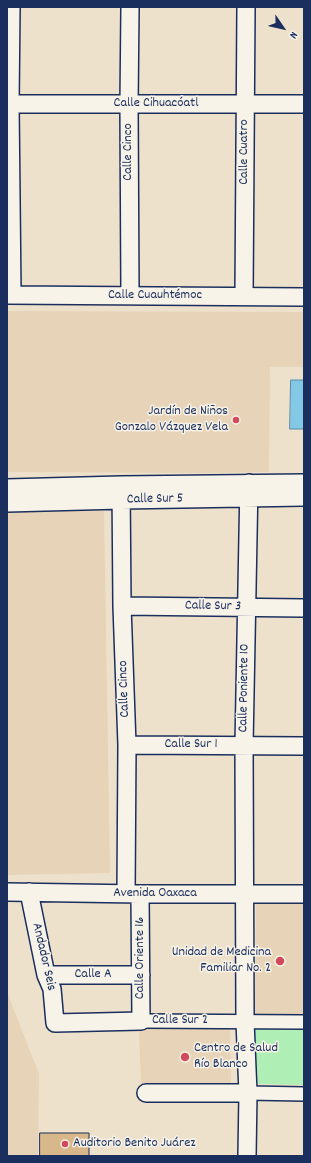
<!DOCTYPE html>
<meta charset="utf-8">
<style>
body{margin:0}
#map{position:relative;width:311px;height:1163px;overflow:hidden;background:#eee1cc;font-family:Dekko,sans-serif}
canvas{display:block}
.frame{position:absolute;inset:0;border:8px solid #1b2f5e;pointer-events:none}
.north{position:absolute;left:263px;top:8px;width:40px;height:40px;-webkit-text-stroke:3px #f7f3e8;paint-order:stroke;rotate:124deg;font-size:11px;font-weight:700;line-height:16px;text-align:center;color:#1b2f5e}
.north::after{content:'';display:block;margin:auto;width:14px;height:18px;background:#1b2f5e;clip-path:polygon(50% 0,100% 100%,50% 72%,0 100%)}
</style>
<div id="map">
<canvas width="311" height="1163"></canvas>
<div class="frame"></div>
<div class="north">N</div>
</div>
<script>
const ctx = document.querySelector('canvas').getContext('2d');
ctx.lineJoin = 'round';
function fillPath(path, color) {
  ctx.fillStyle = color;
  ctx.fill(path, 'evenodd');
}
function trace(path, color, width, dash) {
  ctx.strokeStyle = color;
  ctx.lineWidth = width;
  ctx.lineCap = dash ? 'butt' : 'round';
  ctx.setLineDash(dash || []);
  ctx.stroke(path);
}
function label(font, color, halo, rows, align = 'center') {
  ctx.font = font + ' Dekko,sans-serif';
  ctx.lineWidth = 3;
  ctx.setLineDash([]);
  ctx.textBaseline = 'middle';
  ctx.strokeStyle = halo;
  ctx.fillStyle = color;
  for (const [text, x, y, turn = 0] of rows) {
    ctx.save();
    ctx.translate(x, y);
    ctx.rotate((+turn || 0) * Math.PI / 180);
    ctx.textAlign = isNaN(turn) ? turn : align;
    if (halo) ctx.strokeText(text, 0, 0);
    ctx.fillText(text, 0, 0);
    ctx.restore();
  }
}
fillPath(new Path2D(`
 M7,311L304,312V367H270L269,472L201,473L7,472Z
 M104,508L110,873L7,875V512Z
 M256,904H304V1018H255Z
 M7,992L39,1074L38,1156H7Z
 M230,1027L231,1084L141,1086L139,1029Z`), '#e7d4b8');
fillPath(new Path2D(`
 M254,1029L304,1030V1085L258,1084Z`), '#afeeb5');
const water = new Path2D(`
 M291,380H304V429H290Z`);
fillPath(water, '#83c8e4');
trace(water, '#598bae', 1);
const building = new Path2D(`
 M40,1133H89V1156H40Z`);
fillPath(building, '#d8b78b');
trace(building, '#1b2f5e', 1);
const pedestrian = new Path2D(`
 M141,1021L304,1022
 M248,1093L304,1094`);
const minor = new Path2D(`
 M11,7L10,104L12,295
 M130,7L129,105L130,296
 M7,104H304
 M7,295L304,297
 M244,296L246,7
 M121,485L122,606L127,745L126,894
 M7,488L121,485L304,483
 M7,503L121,500L304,497
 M122,606L304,608
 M127,745L304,746
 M7,892L140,894H304
 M29,892L46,975L52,989L55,1023L141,1021L140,894
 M46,975H141
 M146,1093H248
 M247,1156L248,1093L245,1021L244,745L249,483`);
trace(pedestrian, '#1b2f5e', 16);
trace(minor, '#1b2f5e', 20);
trace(pedestrian, '#f7f3e8', 13);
trace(minor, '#f7f3e8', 17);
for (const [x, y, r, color] of [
 [236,420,4,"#d1495b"],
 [280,961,5,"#d1495b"],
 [185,1057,5,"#d1495b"],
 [65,1144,4,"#d1495b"]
]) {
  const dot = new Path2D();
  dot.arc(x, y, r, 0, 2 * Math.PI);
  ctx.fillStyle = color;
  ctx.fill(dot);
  trace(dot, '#f7f3e8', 1.5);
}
label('14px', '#1b2f5e', '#f7f3e8', [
 ["Calle Cihuacóatl",156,104],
 ["Calle Cinco",129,152,-90],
 ["Calle Cuatro",245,152,-90],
 ["Calle Cuauhtémoc",155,296],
 ["Calle Sur 5",155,500,-1],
 ["Calle Sur 3",213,607,1],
 ["Calle Poniente 10",245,688,-89],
 ["Calle Cinco",125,689,-92],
 ["Calle Sur 1",191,745],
 ["Avenida Oaxaca",155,894],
 ["Andador Seis",43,957,77],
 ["Calle Oriente 16",141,958,-90],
 ["Calle A",93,975],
 ["Calle Sur 2",180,1021]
]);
label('14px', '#1b2f5e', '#f7f3e8', [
 ["Jardín de Niños",228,412],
 ["Gonzalo Vázquez Vela",228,428],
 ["Unidad de Medicina",271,953],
 ["Familiar No. 2",271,969],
 ["Centro de Salud",194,1049,"left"],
 ["Río Blanco",194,1065,"left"],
 ["Auditorio Benito Juárez",73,1144,"left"]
], 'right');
</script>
